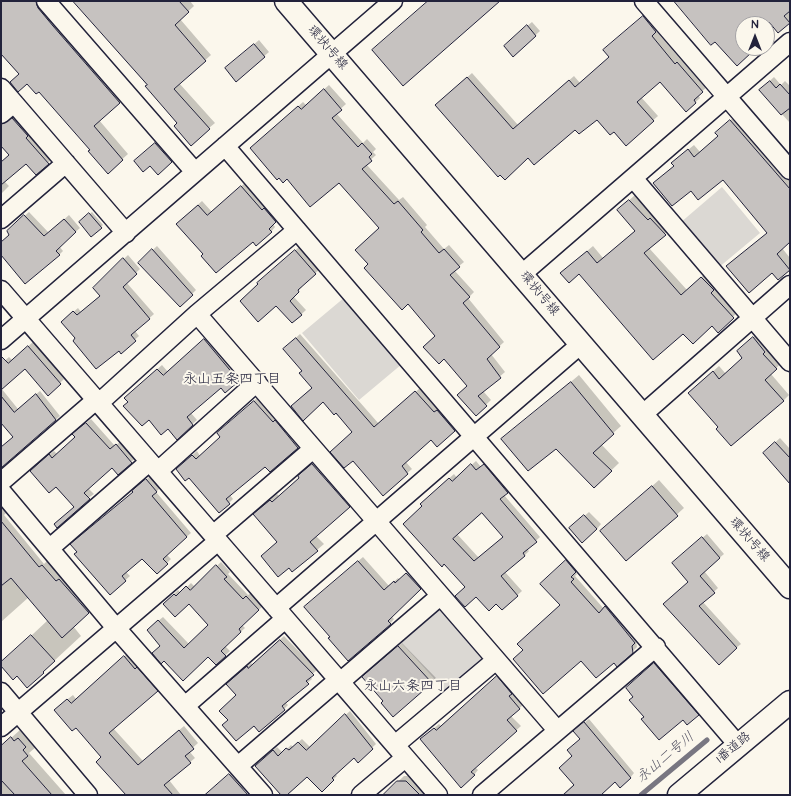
<!DOCTYPE html>
<meta charset="utf-8">
<style>
body{margin:0}
#map{position:relative;width:791px;height:796px;overflow:hidden;background:#fbf7ec;font-family:"Architects Daughter",sans-serif}
canvas{display:block}
.frame{position:absolute;inset:0;border:2px solid #22223b;pointer-events:none}
.north{position:absolute;left:735px;top:16px;width:40px;height:40px;box-sizing:border-box;background:#fbf7ec;border:1px solid #a4a2a5;border-radius:50%;rotate:0deg;font-size:11px;font-weight:700;line-height:16px;text-align:center;color:#22223b}
.north::after{content:'';display:block;margin:auto;width:14px;height:18px;background:#22223b;clip-path:polygon(50% 0,100% 100%,50% 72%,0 100%)}
</style>
<div id="map">
<canvas width="791" height="796"></canvas>
<div class="frame"></div>
<div class="north">N</div>
</div>
<script>
const ctx = document.querySelector('canvas').getContext('2d');
ctx.lineJoin = 'round';
function fillPath(path, color) {
  ctx.fillStyle = color;
  ctx.fill(path, 'evenodd');
}
function trace(path, color, width, dash) {
  ctx.strokeStyle = color;
  ctx.lineWidth = width;
  ctx.lineCap = dash ? 'butt' : 'round';
  ctx.setLineDash(dash || []);
  ctx.stroke(path);
}
function label(font, color, halo, rows, align = 'center') {
  ctx.font = font + ' "Architects Daughter","Klee One",sans-serif';
  ctx.lineWidth = 4;
  ctx.setLineDash([]);
  ctx.textBaseline = 'middle';
  ctx.strokeStyle = halo;
  ctx.fillStyle = color;
  for (const [text, x, y, turn = 0] of rows) {
    ctx.save();
    ctx.translate(x, y);
    ctx.rotate((+turn || 0) * Math.PI / 180);
    ctx.textAlign = isNaN(turn) ? turn : align;
    if (halo) ctx.strokeText(text, 0, 0);
    ctx.fillText(text, 0, 0);
    ctx.restore();
  }
}
fillPath(new Path2D(`
 M722,187L760,233L718,268L680,223Z
 M351,292L408,359L359,400L302,333Z
 M440,596L496,660L452,698L394,635Z`), '#dbd8d3');
fillPath(new Path2D(`
 M1,1H44L125,97L99,120L128,154L108,172L91,149L39,90L19,74L1,52Z
 M75,1H190L194,6L180,19L211,55L179,83L215,123L209,128L178,123L148,84Z
 M676,1H790V9L788,11L790,14V22L778,31L769,21L766,24H743V48H755L737,64Z
 M648,12L660,26L656,31L681,60L683,58L707,87L698,95L700,98L686,111L660,81L641,97L658,116L626,144L614,130L597,118L575,129L528,157L441,101L472,73L518,125L574,76L580,83L610,57L609,46Z
 M532,22L540,31L514,55L509,41Z
 M259,40L269,52L236,80L231,64Z
 M774,77L781,85L785,81L790,86V123L760,90Z
 M329,85L346,104L336,113L363,143L367,139L376,149L373,152L376,155L366,164L399,200L403,197L427,225L425,227L444,249L449,245L464,262L454,270L474,292L468,298L504,342L491,354L505,372L483,391L491,400L476,414L468,386L444,357L436,336L408,303L369,264L380,228L339,182L256,144L303,102L306,105Z
 M17,114L52,159L48,163L26,162L4,181L9,186L1,194V162L10,155L1,145V121L9,120Z
 M736,115L790,177V241L782,248L790,258V268L778,278L768,232L723,179L675,166L678,158L694,145L700,152L719,136L722,128Z
 M159,140L175,158L171,162L150,165L139,157Z
 M246,182L280,217L273,224L275,227L271,232L253,240L204,254L182,219L202,201L212,212Z
 M635,195L653,216L656,213L670,229L649,248L687,290L707,272L738,312L718,331L712,325L683,332L567,268L593,246L603,258L636,230L624,205Z
 M29,212L49,233L69,215L80,228L59,246L63,251L59,255H1V243L11,234L8,231Z
 M92,212L103,225L91,236L80,222Z
 M157,246L196,290L192,294L139,263Z
 M299,247L320,269L301,286L302,287L293,296L306,310L293,322L259,284L262,279Z
 M128,255L140,269L126,282L154,314L135,331L139,336L121,352L119,350L77,338L66,318L78,308L81,312L101,295L94,288Z
 M759,332L782,362L771,374L789,395L783,401L719,427L689,393L719,366L726,374L743,358L744,345Z
 M300,334L379,424L420,388L439,409L459,426L437,446L431,439L405,461L412,469L383,494L354,432L323,401L296,402L313,387L288,345Z
 M209,335L242,376L238,381L221,387L191,413L197,420L177,438L168,427L149,418L129,402L130,393L162,365L168,372Z
 M33,342L64,379L60,383L25,367L1,388L18,409L40,391L60,416L1,467V447L14,437L1,422V364L9,357L12,360Z
 M579,375L621,426L601,444L619,463L594,487L556,447L503,439Z
 M258,397L302,443L270,471L265,465L230,495L233,499L229,503L182,465L197,451L200,456L221,437L223,429Z
 M91,419L115,446L121,441L136,458L131,462L112,467L88,488L94,494L75,507L35,467L54,451L57,454L76,437L78,430Z
 M780,438L790,449V483L769,448Z
 M319,458L356,500L316,536L324,544L317,550L278,542L261,508L277,494L279,496L300,478L305,470Z
 M476,461L481,467L488,461L512,488L504,495L540,537L527,549L529,551L525,555L505,572L522,591L502,609L496,603L466,587L423,506L425,500L454,474L457,478ZM482,511L504,536L479,558L457,534Z
 M150,476L161,487L156,492L191,533L166,554L171,559L167,563L143,558L126,572L130,576L110,594L134,492Z
 M659,480L684,508L627,560L608,525Z
 M1,501L9,510L4,515L44,564L47,561L61,577L64,575L93,608L73,626L81,636L27,686L17,675L1,664L48,620L29,597L1,622Z
 M589,512L601,524L597,529L575,524Z
 M707,534L724,554L704,571L718,588L703,602L741,644L736,648L669,600L689,582L677,559Z
 M363,557L389,586L398,578L400,580L411,570L425,584L391,616L394,619L390,624L331,637L309,603Z
 M571,557L580,567L575,572L577,574L575,576L604,609L610,603L639,638L636,641L637,647L632,652L614,662L581,659L524,650L561,605L546,579Z
 M221,562L230,572L228,574L248,595L251,593L263,606L242,625L245,628L225,646L230,651L216,664L208,655L162,646L152,626L163,617L189,644L210,625L189,603L168,600L178,590L181,593L191,583L195,587Z
 M284,636L317,670L310,676L312,679L285,702L288,705L284,709L254,724L229,720L237,695L232,680L251,663L253,665Z
 M402,643L436,678L393,716L367,673Z
 M129,652L162,686L113,728L143,761L184,726L198,743L189,751L195,758L169,780L181,795H127L102,757L60,705L73,695L76,699Z
 M660,658L704,709L698,715L645,717L630,700L634,696L633,683Z
 M502,673L524,704L511,716L521,726L475,767L478,770L474,775L426,735L439,724L441,726Z
 M350,711L376,744L358,761L354,757L335,774L337,776L322,790L307,775L285,795H282L260,762L277,747L283,753L291,745L293,747L302,739L310,747Z
 M589,719L634,773L630,778L616,781L588,795H562L574,784L573,756L581,739L579,727Z
 M20,730L23,733L26,730L33,738L30,741L36,747L29,753L66,795H1V747Z
 M235,770L247,785L243,789L236,795H205Z
 M404,776H412L427,791L423,795H386L385,794Z`), '#0003');
trace(new Path2D(`
 M641,795L707,740`), '#787681', 5);
const building = new Path2D(`
 M1,1H36L38,8L53,26L120,103L94,126L123,160L108,174L88,151L90,150L39,92L36,94L27,84L18,92L10,82L19,74L1,54Z
 M73,1H179L189,12L175,25L206,61L174,89L210,129L191,146L174,126L177,123L145,86L147,85Z
 M428,1H500L403,86L372,50Z
 M674,1H790V11L784,16L790,23L778,33L769,22L767,24H743V48H749L752,52L737,66L715,42L711,45Z
 M643,16L656,32L652,36L675,64L677,62L703,92L694,100L696,103L686,112L660,82L637,102L654,121L626,146L614,132L610,135L597,120L579,134L575,130L534,165L528,158L505,180L500,175L498,177L435,105L467,77L513,129L569,80L575,87L609,57L603,50Z
 M527,25L536,36L513,57L504,46Z
 M254,44L265,57L236,82L225,68Z
 M770,81L776,88L780,84L790,95V108L781,115L759,90Z
 M324,89L342,110L332,118L358,147L362,143L372,154L369,157L372,161L362,169L394,204L398,201L423,230L421,232L439,253L444,249L460,267L450,275L470,297L463,303L500,347L487,359L501,378L478,396L487,406L476,416L457,395L467,386L444,359L439,364L423,347L435,336L408,304L402,310L364,268L368,264L355,250L379,228L339,183L310,207L287,179L283,183L279,178L277,180L250,148L298,106L301,109Z
 M12,118L28,136L26,138L49,164L36,175L26,164L1,185V162L9,155L1,146V124Z
 M730,120L790,189V242L777,254L790,270L778,280L772,273L749,293L726,266L767,233L723,180L698,200L691,191L672,206L653,183L674,166L671,163L688,149L694,157L718,136L715,133Z
 M155,143L172,162L158,175L150,166L143,172L134,161Z
 M241,186L262,210L264,208L276,222L269,229L272,232L256,246L253,242L216,273L201,256L203,254L176,224L198,205L207,215Z
 M629,200L648,220L650,218L666,235L644,253L681,295L701,277L714,290L711,293L734,318L718,333L712,326L693,344L683,334L653,360L579,274L569,283L560,273L587,251L597,263L635,231L617,210Z
 M89,213L102,228L91,237L79,222Z
 M24,215L44,236L64,219L76,232L56,251L60,255L25,284L1,255V242L9,235L7,231Z
 M152,249L193,295L180,307L138,263Z
 M295,250L316,274L298,290L299,292L290,301L302,315L292,323L276,306L258,322L240,301L258,284L257,283Z
 M123,258L137,274L123,287L150,319L131,335L136,341L121,354L119,351L96,369L73,341L75,338L61,322L73,311L77,315L100,296L93,288Z
 M753,337L765,352L763,354L777,369L765,380L784,401L731,446L716,429L718,427L688,393L713,371L719,379L742,358L737,351Z
 M296,338L374,427L415,391L434,412L437,410L455,431L437,447L431,440L402,466L408,474L383,496L353,461L344,468L330,452L352,432L336,413L334,415L323,402L303,421L291,406L312,388L299,373L302,371L283,349Z
 M204,339L239,381L225,393L221,388L187,417L193,425L177,440L168,429L161,435L149,420L142,426L123,406L128,402L124,398L157,369L163,375Z
 M28,346L61,384L48,396L25,369L1,390V356L8,363Z
 M571,382L614,434L593,453L612,471L594,488L556,449L528,471L501,439Z
 M36,394L56,420L1,468V447L13,437L1,423V396L14,412Z
 M254,401L273,422L275,420L298,448L270,472L265,467L226,499L230,504L219,513L189,478L185,481L176,469L192,455L196,459L220,437L217,433Z
 M86,423L110,449L116,444L132,463L118,475L112,468L84,493L90,499L57,528L54,524L74,507L56,487L49,493L30,471L49,454L52,458L75,437L72,434Z
 M775,442L790,458V484L763,453Z
 M312,464L350,507L310,542L318,551L292,572L289,568L278,577L261,556L277,542L253,514L270,500L272,502L299,478L298,476Z
 M471,464L476,470L484,464L508,493L500,499L537,542L523,553L525,556L501,576L518,596L502,610L496,604L489,611L476,597L465,607L455,596L465,587L444,564L442,567L403,524L422,506L420,504L449,478L452,481ZM482,513L503,537L474,561L453,539Z
 M146,479L157,492L152,496L187,537L163,559L168,564L157,574L142,559L122,576L126,581L110,595L74,554L77,552L70,544L133,492L132,491Z
 M652,486L678,516L626,561L600,531Z
 M584,515L597,529L582,543L569,528Z
 M1,521L39,567L42,565L56,581L59,579L89,613L62,638L11,578L1,586Z
 M702,537L720,558L700,576L715,593L699,606L737,648L719,665L663,604L688,582L672,563Z
 M566,560L576,572L571,577L574,579L571,582L599,613L605,606L635,643L632,646L633,653L617,667L614,663L596,678L581,661L543,694L513,659L523,650L517,644L560,605L540,584Z
 M358,561L384,590L394,581L395,583L406,573L421,589L388,621L391,624L348,661L328,638L330,637L304,607Z
 M216,565L227,577L224,579L243,599L246,596L259,610L239,629L241,632L221,651L226,656L216,665L208,657L183,681L164,661L161,664L152,653L160,646L147,630L158,620L184,648L208,625L189,604L175,617L163,604L174,594L176,596L186,586L190,590Z
 M31,635L55,661L43,672L44,673L27,688L17,676L13,680L1,666V662Z
 M280,640L314,675L306,681L309,684L282,706L285,710L259,732L254,726L236,741L222,725L228,720L219,711L236,695L226,684L247,666L248,668Z
 M398,646L432,683L393,717L381,703L383,701L362,677Z
 M124,656L135,669L137,667L158,691L109,733L138,765L179,730L194,749L185,756L191,763L164,785L173,795H126L96,762L101,757L76,728L72,731L54,710L67,699L71,703Z
 M654,663L699,715L687,725L683,720L659,740L641,719L644,717L629,700L633,697L626,688Z
 M497,676L512,694L509,696L520,709L507,720L517,731L471,772L475,775L461,788L420,739L434,728L436,730Z
 M345,714L373,749L358,763L354,758L332,778L334,780L322,792L307,777L287,795H281L255,766L273,750L278,756L286,748L289,750L298,742L306,750Z
 M584,722L631,778L620,788L615,782L601,795H563L574,785L559,768L572,756L567,750L580,739L573,731Z
 M11,737L14,741L18,738L26,747L23,750L28,756L22,761L52,795H15L1,780V746Z
 M229,774L248,795H205Z
 M397,781H406L420,795H383Z`);
fillPath(building, '#c6c2c0');
trace(building, '#22223b', 1);
const minor = new Path2D(`
 M46,1L195,172
 M644,1L790,170
 M1,88L126,233
 M1,114L14,103
 M225,146L738,745
 M633,178L790,362
 M1,219L66,163
 M522,274L790,42
 M1,290L438,795
 M197,314L557,730
 M1,340L393,1
 M99,403L197,314L297,230
 M642,415L790,285
 M158,471L257,382
 M1,482L96,400
 M1,491L116,628L263,795
 M213,535L313,449
 M50,548L149,462
 M276,608L581,344
 M340,682L440,596
 M1,692L88,795
 M185,706L285,619
 M1,727L218,541
 M395,745L496,660
 M238,766L338,680
 M361,795L405,758
 M482,795L656,647`);
const tertiary = new Path2D(`
 M679,795L790,702`);
const primary = new Path2D(`
 M286,1L790,587`);
trace(minor, '#22223b', 21);
trace(tertiary, '#22223b', 25);
trace(primary, '#22223b', 25);
trace(minor, '#fbf7ec', 18);
trace(tertiary, '#fbf7ec', 22);
trace(primary, '#fbf7ec', 22);
label('13px', '#22223b', '#fbf7ec', [
 ["環状1号線",327,48,49],
 ["環状1号線",539,294,50],
 ["環状1号線",749,540,49],
 ["1番道路",734,748,-40]
]);
label('14px', '#22223b', '#fbf7ec', [
 ["永山五条四丁目",232,380],
 ["永山六条四丁目",413,687]
]);
label('italic 14px', '#545364', '#fbf7ec', [
 ["永山二号川",666,758,-40]
]);
</script>
